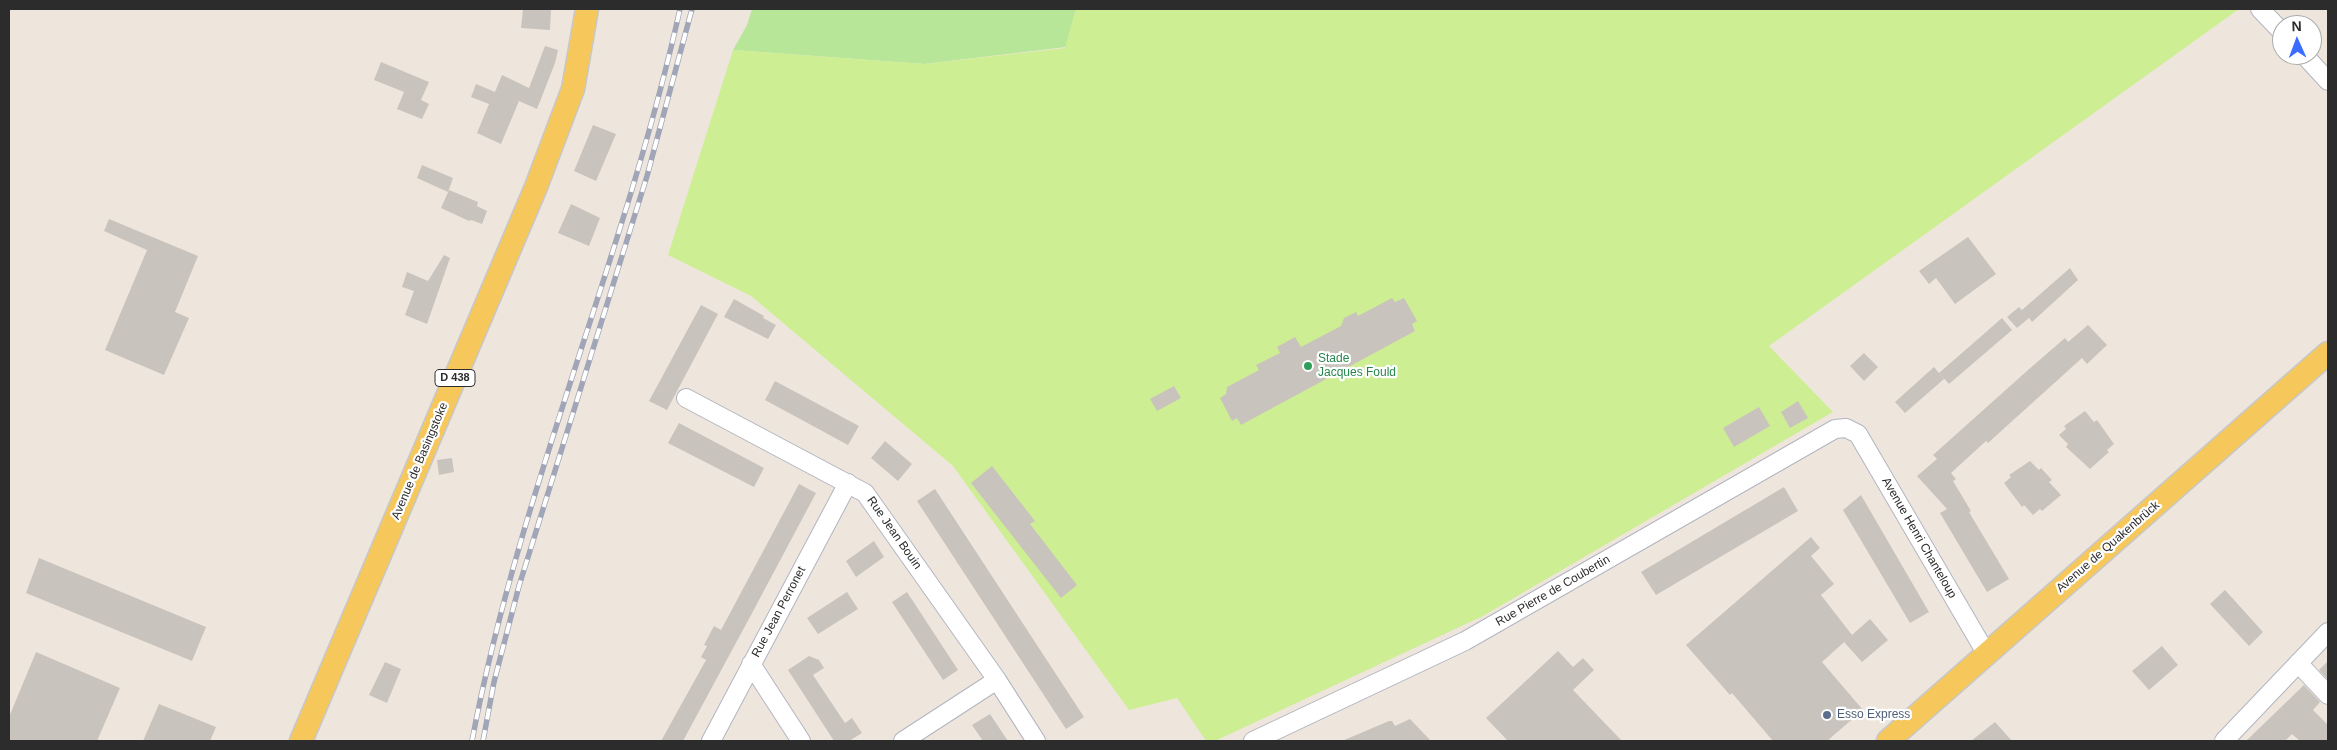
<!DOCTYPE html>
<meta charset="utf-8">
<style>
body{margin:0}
#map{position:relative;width:2337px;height:750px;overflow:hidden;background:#eee6dd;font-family:Arial,sans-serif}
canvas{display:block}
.frame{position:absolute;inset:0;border:10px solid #2c2c2c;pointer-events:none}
.north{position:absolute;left:2272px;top:15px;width:50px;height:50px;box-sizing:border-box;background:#fff;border:1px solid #ababab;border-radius:50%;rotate:358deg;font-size:14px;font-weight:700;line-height:20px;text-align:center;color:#2c2c2c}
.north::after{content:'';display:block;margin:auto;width:18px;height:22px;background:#396cff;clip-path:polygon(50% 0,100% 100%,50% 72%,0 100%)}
</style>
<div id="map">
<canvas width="2337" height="750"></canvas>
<div class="frame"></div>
<div class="north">N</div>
</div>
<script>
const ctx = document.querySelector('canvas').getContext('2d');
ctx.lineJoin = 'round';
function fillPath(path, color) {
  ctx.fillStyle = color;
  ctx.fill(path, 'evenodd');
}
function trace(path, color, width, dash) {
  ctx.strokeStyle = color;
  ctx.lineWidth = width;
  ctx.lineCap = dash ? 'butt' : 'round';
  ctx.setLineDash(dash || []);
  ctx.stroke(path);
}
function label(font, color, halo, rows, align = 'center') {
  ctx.font = font + ' Arial,sans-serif';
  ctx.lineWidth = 4.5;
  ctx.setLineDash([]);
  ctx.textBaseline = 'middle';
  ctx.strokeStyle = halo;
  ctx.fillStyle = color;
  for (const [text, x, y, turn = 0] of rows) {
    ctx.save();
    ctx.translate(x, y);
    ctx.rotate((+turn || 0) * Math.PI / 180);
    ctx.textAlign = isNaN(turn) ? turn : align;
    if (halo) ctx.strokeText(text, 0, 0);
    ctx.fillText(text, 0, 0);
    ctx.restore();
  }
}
fillPath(new Path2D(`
 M752,9H1076L1066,47L924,64L733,50L747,25Z`), '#b8e698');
fillPath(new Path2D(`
 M1076,9H2239L1769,346L1833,412L1483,616L1215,741H1206L1177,698L1129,710L953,466L751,296L668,255L733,50L924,64L1065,48Z`), '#ceee93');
fillPath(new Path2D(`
 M523,9H551L550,30L521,28Z
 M545,46L558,50L555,63L537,109L519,101L501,144L477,133L489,104L471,97L476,84L495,92L502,75L529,88Z
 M381,62L429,82L421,100L429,104L422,119L397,109L404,92L374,80Z
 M593,125L616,134L596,181L574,171Z
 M422,165L453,178L448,192L417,178Z
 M449,190L478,202L477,206L487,211L482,224L471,220L469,221L441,208Z
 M571,204L600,218L589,246L558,233Z
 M109,219L198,256L175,312L189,318L164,375L105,350L147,250L104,231Z
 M1968,237L1996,274L1955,304L1936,278L1929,284L1919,271Z
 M444,255L450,258L427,324L405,315L414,291L402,287L407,272L428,281Z
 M2070,268L2078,280L2032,322L2029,318L2017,328L2007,317L2019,307L2022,310Z
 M1392,298L1395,302L1404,298L1417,321L1412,324L1415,331L1241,425L1237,418L1232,421L1220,398L1226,394L1227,387L1259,370L1256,365L1280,353L1277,347L1295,337L1301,347L1341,326L1344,318L1356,312L1358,316Z
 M734,299L764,316L763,318L776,325L768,339L724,317Z
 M701,305L718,314L667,410L649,401Z
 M2002,318L2012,330L1949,384L1939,373Z
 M2088,325L2107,345L2087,364L2082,358L1988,443L1986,441L1951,473L1956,479L1953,481L1971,511L1969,512L2009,579L1987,592L1940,513L1947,509L1917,476L1937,459L1933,455L2028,370L2065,338L2068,342Z
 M1864,353L1878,367L1864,381L1850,366Z
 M1934,367L1944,379L1905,413L1895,402Z
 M775,381L859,426L848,445L765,400Z
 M1174,386L1181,398L1157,411L1150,399Z
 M1798,401L1808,418L1790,428L1781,412Z
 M1759,407L1770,426L1734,447L1723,428Z
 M2085,411L2094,422L2097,420L2114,444L2107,450L2109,452L2090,469L2066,447L2068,444L2059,435L2066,429L2064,426Z
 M679,423L764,468L754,487L668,443Z
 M885,441L912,464L898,481L871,458Z
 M452,458L454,472L439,475L437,460Z
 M2030,461L2039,470L2041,468L2052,480L2049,482L2061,495L2042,511L2040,509L2033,515L2024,505L2022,507L2004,483L2011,477L2009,475Z
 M992,466L1035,521L1030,524L1077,585L1061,598L971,483Z
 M799,484L816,493L751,615L683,741H661L706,660L701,657L707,646L704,645L714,626L721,630Z
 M1784,487L1798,511L1656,595L1641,572Z
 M935,489L1084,717L1066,729L917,501Z
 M1861,495L1929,612L1910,623L1843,510Z
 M1811,537L1820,548L1811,556L1834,584L1821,595L1852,635L1822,662L1863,710L1827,741H1773L1732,693L1730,695L1686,645Z
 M874,541L884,557L856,577L846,561Z
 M39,558L206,627L192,661L26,593Z
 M2225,590L2263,632L2249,646L2210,604Z
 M847,592L858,609L818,634L807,618Z
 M907,592L958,670L943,680L892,602Z
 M1870,619L1888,640L1862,662L1844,642Z
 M2162,646L2178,665L2149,690L2132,671Z
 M1558,651L1573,667L1583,658L1594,670L1573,690L1622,741H1508L1486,718Z
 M36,652L120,688L97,741H9V717Z
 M809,656L819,660L824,668L813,675L845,723L852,718L862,733L849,741H834L788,670Z
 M2328,661V680L2319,670Z
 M385,662L401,669L387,703L369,695Z
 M2304,685L2320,702L2313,710L2328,725V741H2300L2292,734L2285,741H2246Z
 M159,704L216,727L210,741H143Z
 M990,714L1008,741H983L972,725Z
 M1410,719L1431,741H1342L1389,721H1392L1395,726Z
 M1995,722L2012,741H1971Z`), '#c9c3bd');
const minor = new Path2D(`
 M2260,9L2282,32
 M2304,55L2328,81
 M686,398L865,493L997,680L1036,741
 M2298,663L2328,695
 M751,664L801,741
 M711,741L848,483
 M903,741L997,680
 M1253,741L1465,641L1835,429L1846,428L1858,434L1986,653
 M2224,741L2328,632`);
const major = new Path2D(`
 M301,741L536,187L573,89L587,9
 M1888,741L2328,353`);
trace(minor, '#b2b5c0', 20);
trace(major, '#c8c8c8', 25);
trace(minor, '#fff', 18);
trace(major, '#f6c75a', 22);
const rail = new Path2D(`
 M472,741C519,491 625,257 680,9
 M483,741L494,682L519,586L647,176L692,9`);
trace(rail, '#a0a5b7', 5.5);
trace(rail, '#fff', 4, [11]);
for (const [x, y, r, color] of [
 [1308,366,5,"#2e9e5b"],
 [1827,715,5,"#5c6f8a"]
]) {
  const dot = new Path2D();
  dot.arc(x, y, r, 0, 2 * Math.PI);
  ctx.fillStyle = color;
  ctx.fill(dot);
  trace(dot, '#fff', 2);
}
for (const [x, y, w] of [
 [455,378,40]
]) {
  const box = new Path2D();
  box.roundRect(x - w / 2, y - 8.5, w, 17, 4);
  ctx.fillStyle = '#fff';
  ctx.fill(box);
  trace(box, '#2c2c2c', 1);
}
label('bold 11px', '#2c2c2c', null, [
 ["D 438",455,378]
]);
label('12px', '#27864d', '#fff', [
 ["Stade",1318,359],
 ["Jacques Fould",1318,373]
], 'left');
label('12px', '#2c2c2c', '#fff', [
 ["Avenue de Basingstoke",420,461,-67],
 ["Rue Jean Bouin",894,533,55],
 ["Avenue Henri Chanteloup",1919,538,60],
 ["Avenue de Quakenbrück",2108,547,-41],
 ["Rue Pierre de Coubertin",1553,591,-30],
 ["Rue Jean Perronet",779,612,-62]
]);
label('12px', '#4e5e75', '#fff', [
 ["Esso Express",1837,715]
], 'left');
</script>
